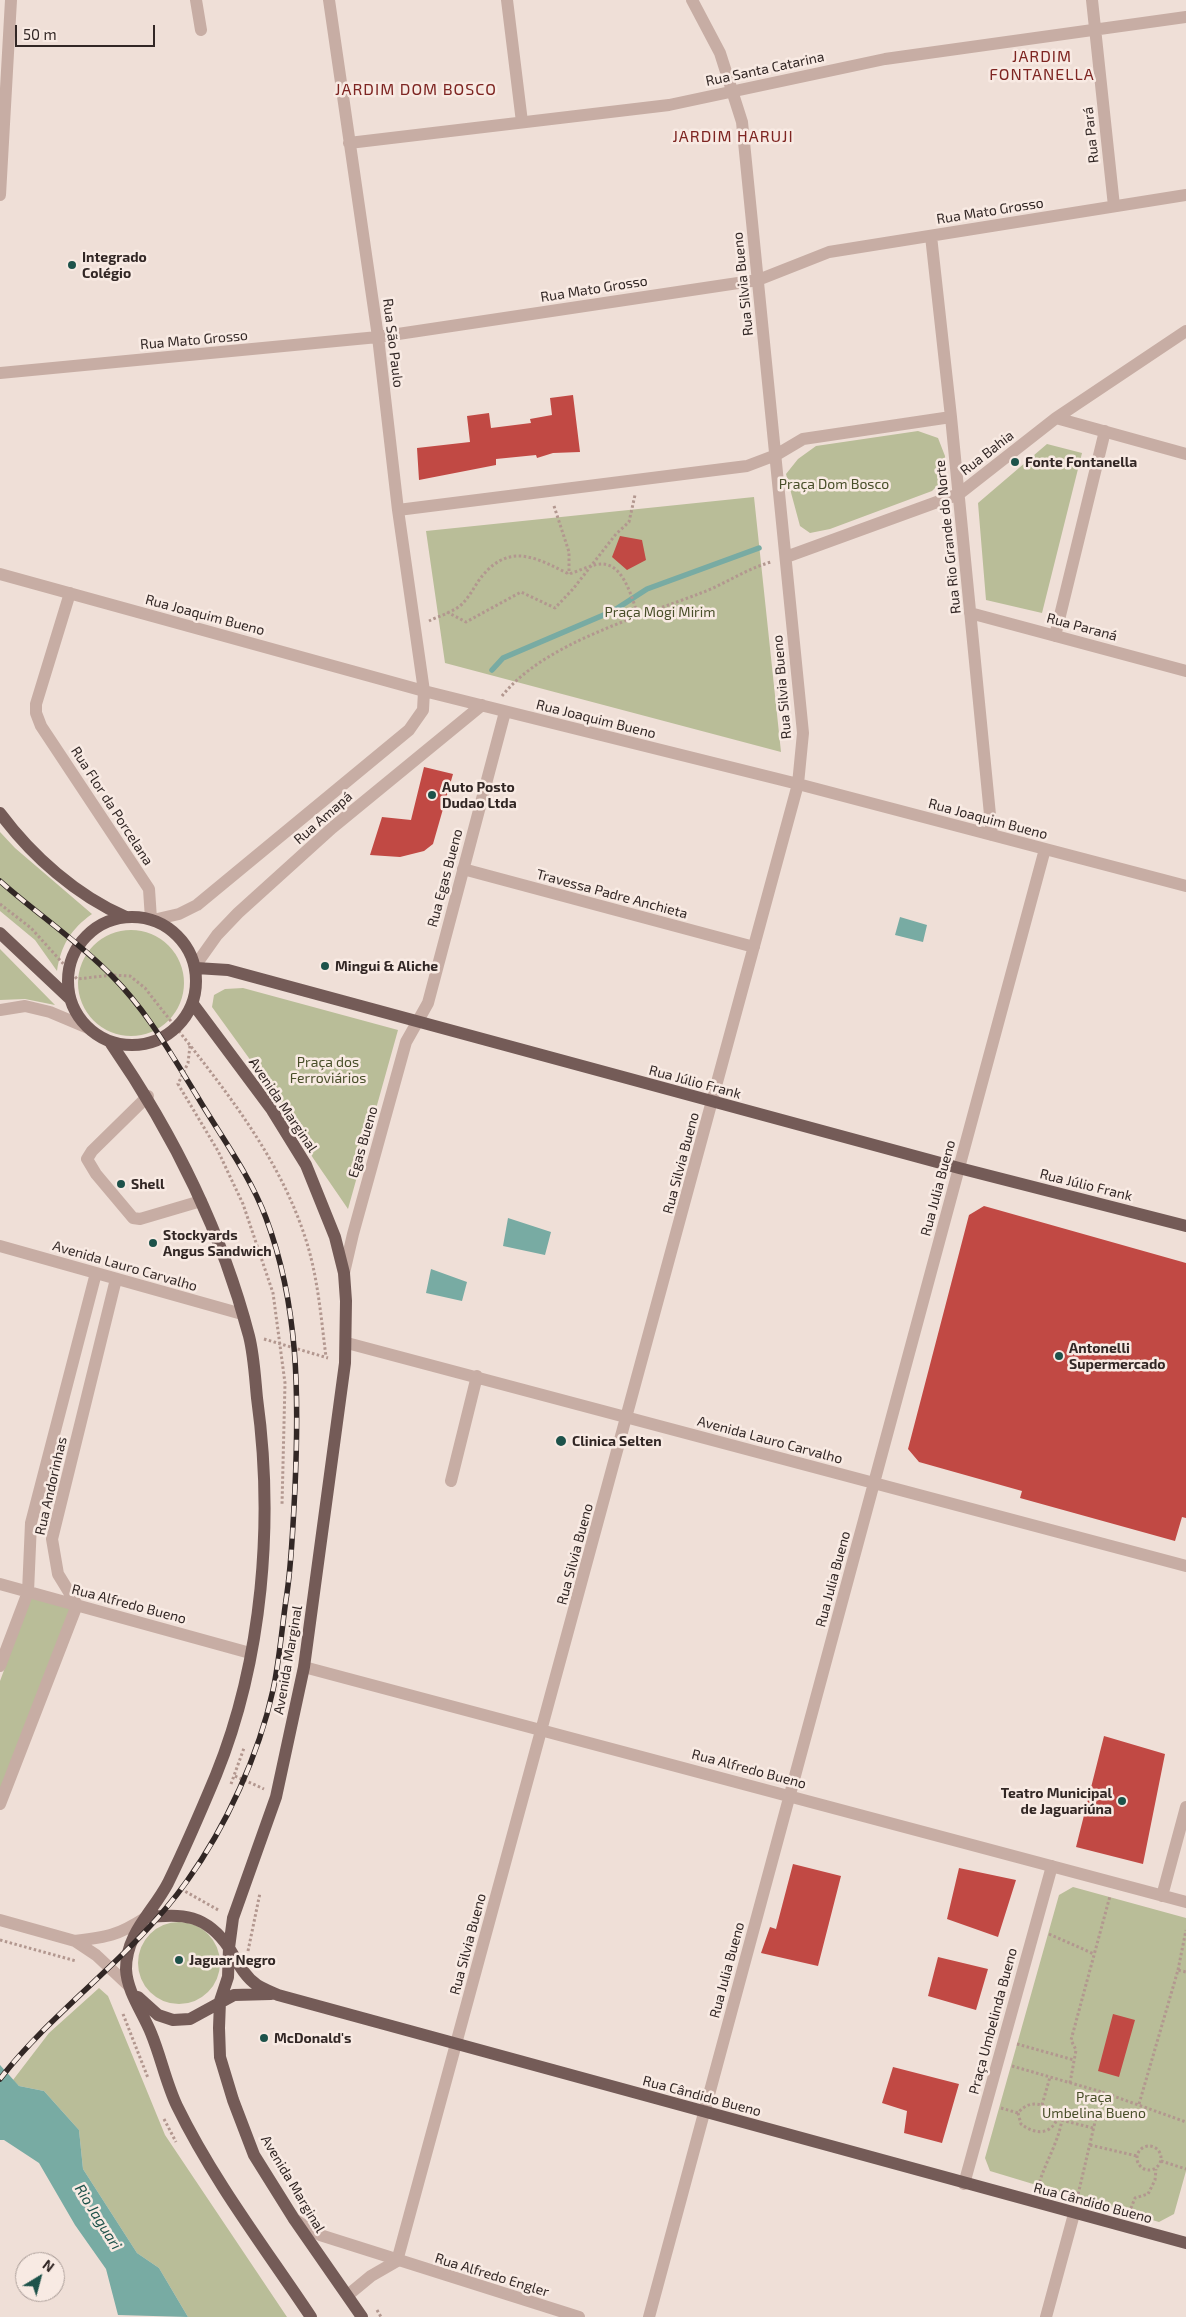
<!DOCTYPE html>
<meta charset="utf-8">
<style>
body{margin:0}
#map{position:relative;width:1186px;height:2317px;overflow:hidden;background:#efdfd7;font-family:"Exo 2",sans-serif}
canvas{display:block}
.north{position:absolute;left:15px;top:2252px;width:50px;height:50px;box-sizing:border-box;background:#f8eae3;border:1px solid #a99c97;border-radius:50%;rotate:37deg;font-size:14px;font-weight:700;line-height:20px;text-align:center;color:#322725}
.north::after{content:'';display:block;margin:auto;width:18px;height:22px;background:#1d524a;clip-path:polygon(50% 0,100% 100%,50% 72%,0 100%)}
.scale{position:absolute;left:15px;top:25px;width:140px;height:22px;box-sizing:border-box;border:2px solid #322725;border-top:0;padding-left:6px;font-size:15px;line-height:18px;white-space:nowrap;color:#322725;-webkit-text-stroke:4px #f8eae3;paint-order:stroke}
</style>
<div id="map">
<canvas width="1186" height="2317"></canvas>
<div class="north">N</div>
<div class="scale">50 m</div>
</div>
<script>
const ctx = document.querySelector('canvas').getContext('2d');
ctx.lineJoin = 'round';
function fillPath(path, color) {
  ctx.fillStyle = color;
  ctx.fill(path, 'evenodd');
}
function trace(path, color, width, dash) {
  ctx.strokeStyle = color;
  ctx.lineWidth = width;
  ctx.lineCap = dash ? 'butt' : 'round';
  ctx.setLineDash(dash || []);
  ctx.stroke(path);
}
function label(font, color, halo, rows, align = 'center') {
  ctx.font = font + ' "Exo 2",sans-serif';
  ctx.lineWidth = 5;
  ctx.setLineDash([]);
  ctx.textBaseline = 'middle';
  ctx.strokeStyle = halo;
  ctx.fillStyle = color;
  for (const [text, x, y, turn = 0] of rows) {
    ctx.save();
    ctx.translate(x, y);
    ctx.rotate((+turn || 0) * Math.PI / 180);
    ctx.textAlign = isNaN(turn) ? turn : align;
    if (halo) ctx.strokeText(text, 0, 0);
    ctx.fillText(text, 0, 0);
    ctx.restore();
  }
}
fillPath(new Path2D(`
 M918,431L938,438L945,456L946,477L932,491L830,529L810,533L800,526L786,474L798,459L816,446Z
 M1047,444L1082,453L1042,613L986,600L978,503Z
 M754,497L781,752L445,663L426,531Z
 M0,832L15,848L92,914C71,929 61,945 57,971L35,940L0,911Z
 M78 983a53 53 0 1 1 106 0a53 53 0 1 1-106 0Z
 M0,949L55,1005L25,999L0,1000Z
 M243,988L398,1030L348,1209L313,1158L280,1101L212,1007L214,995L225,989Z
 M31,1597L71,1609L0,1791V1681Z
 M1073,1887L1186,1918V2171L1174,2214L1159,2222L990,2171L985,2158L1059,1895Z
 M138 1963a41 41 0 1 1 82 0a41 41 0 1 1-82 0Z
 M99,1988L108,1996L165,2135L287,2317H188L159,2268L137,2253L83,2169L79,2130L44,2091L19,2086L13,2080L49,2033Z`), '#b9bd98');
fillPath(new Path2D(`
 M900,917L927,925L923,942L895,935Z
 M508,1218L551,1232L545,1255L503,1246Z
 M431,1269L467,1282L462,1301L426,1293Z
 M0,2065L19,2086L44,2091L79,2130L83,2169L137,2253L159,2268L188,2317L118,2315L106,2269L75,2225L39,2163L4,2140H0Z`), '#78aba3');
trace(new Path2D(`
 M492,670L503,658L613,611L647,589L759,548`), '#78aba3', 5.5);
fillPath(new Path2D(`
 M573,395L580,452L553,453L537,458L536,455L496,459V465L419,480L417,448L470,442L467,416L489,413L491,428L531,423L530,419L552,415L550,398Z
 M620,536L642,540L646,560L627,570L612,557Z
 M424,767L453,774L433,844L424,851L400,857L370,855L382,817L411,820Z
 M984,1206L1186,1263V1518L1182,1517L1175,1541L1020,1498L1022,1491L919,1462L908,1449L969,1215Z
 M1104,1736L1165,1754L1143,1864L1076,1847Z
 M793,1864L841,1876L818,1966L761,1953L770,1927L776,1929Z
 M959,1868L1016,1880L998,1937L947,1919Z
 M938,1957L988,1969L976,2010L928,1996Z
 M1113,2014L1135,2020L1119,2077L1098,2071Z
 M893,2067L959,2084L942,2143L904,2133L907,2111L882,2103Z`), '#c14944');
trace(new Path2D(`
 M554,506L569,552V574
 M447,612L466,622L521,592L555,608L573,589L616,534L629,522L635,495
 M429,621C439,616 456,611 463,603C471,595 476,583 483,575C511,542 538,559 569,574C579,571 592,564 602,564C624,564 632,599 638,615
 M502,696C544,643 639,617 701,593C725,584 746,569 771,562
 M0,904L31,928L77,979L112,975L130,976L145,988C205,1066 274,1142 305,1237C318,1276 321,1318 326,1357
 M190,1046L188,1063L178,1084L218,1151L243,1204L273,1293L285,1383L282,1505
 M264,1339L328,1358
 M235,1776L264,1789
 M231,1784L244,1748
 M181,1889L220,1911
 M1049,1934L1094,1954
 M0,1940L76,1961
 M248,1951L260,1893
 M1178,1970L1186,1930
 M123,2014L148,2078
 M1017,2044L1074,2060
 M1012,2066L1102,2092
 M1070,2083L1076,2050L1071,2040L1110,1896
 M1139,2104L1178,1970L1186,1972
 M1042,2105L1050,2077
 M1001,2108L1018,2113C1030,2098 1048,2103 1057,2119L1093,2128
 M1018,2113L1021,2124C1034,2134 1050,2136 1057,2119
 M164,2119L176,2142
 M1090,2145L1137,2156
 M1137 2158a12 12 0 1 1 24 0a12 12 0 1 1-24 0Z
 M1161,2161L1186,2169
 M1038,2187C1045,2162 1057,2146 1062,2120
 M1077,2199L1102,2092L1186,2122
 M1129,2213L1135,2198L1148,2194L1155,2180L1156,2169
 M377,2310L381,2317`), '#b2978f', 3, [2.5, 2.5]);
trace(new Path2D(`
 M196,0L201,30
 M507,0L522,122
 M1092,0L1114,206
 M349,143L669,105L885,59L1186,17
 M0,195L11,0
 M931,236L951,417L992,835
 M0,373L378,337L758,280L829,252L1186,195
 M1056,418L1186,454
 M398,510L747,466L776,455L803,439L951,417
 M786,557L959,494L1056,418L1186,331
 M0,574L424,691L798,784L1186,886
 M70,593L36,704V713L41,726L149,889L151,919
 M970,613L1186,671
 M1055,636L1105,431
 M463,869L754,947
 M153,920L179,914L197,905L409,730L423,710L424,691L398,510L378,337L329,0
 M195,966L217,935L238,913L332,828L482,705
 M0,1010L25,1006L50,1012L88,1028
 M148,1096L92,1151L87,1159L96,1174L133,1218L140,1219L201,1201
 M0,1246L242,1314
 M344,1273L353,1234L406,1042L428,1003L505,712
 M347,1343L1186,1566
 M451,1481L477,1376
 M0,1584L250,1653
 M0,1666L28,1592L31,1523L96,1273
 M304,1667L1186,1902
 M0,1804L77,1605L58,1574L52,1539L116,1279
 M1162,1896L1186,1807
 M0,1920L75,1941L96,1955L129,1986
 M75,1941C107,1937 117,1936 145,1918
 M964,2184L1052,1866
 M294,2219L320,2235L579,2317
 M397,2261L798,784L803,733L742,122L720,53L692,0
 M348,2295L371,2276L397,2261
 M649,2317L1045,849
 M1046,2317L1074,2214`), '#c7ada4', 12);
trace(new Path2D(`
 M0,813C32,856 77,896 126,917
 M68 981a64 64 0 1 1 128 0a64 64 0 1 1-128 0Z
 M0,933L70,999
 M196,968L228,970L959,1168L1186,1226
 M193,1004L272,1110L306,1165L335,1237L344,1273L346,1301L345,1363L304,1667L276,1797L233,1918L229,1948L228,1977L220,2001L219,2028L220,2057L233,2100L254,2155L294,2219L362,2317
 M110,1042C173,1133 221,1229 249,1336C254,1356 255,1378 257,1398C274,1521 263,1659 216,1775C201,1811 185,1848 168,1883C153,1912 126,1933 126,1969C127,1992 143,2013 151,2033C161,2057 166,2083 177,2106C213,2180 265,2248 311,2317
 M145,1918C182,1912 207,1915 229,1948C237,1961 244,1976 257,1985C263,1989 271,1992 278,1995L1186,2243
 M138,1997L158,2015L173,2020L190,2019L234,1995L271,1994`), '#745b57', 12);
const rail = new Path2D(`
 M0,881C36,913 78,941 112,976C147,1011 171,1054 197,1096C220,1135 250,1175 266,1218C299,1306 299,1396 295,1488C293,1523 292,1558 287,1593C282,1625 280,1658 273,1690C259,1754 226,1827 187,1881C134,1956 56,2007 0,2079`);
trace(rail, '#322725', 5.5);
trace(rail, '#f8eae3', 4, [11]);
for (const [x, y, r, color] of [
 [72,265,5,"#1d524a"],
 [1015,462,5,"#1d524a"],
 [432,795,5,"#1d524a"],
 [325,966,5,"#1d524a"],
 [121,1184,5,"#1d524a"],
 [153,1243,5,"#1d524a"],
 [1059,1356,5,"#1d524a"],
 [561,1441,6,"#1d524a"],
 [1122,1801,5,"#1d524a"],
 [179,1960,5,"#1d524a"],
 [264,2038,5,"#1d524a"]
]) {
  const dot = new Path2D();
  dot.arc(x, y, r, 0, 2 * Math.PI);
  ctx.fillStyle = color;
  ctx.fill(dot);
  trace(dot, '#f8eae3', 2);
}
label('14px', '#322725', '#f8eae3', [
 ["Rua Santa Catarina",765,69,-12],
 ["Rua Pará",1091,135,-96],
 ["Rua Mato Grosso",990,211,-9],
 ["Rua Silvia Bueno",743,284,-96],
 ["Rua Mato Grosso",594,289,-9],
 ["Rua Mato Grosso",194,340,-5],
 ["Rua São Paulo",393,343,83],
 ["Rua Bahia",987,453,-38],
 ["Rua Rio Grande do Norte",948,537,-96],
 ["Rua Joaquim Bueno",205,615,15],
 ["Rua Paraná",1082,627,15],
 ["Rua Silvia Bueno",782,687,-95],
 ["Rua Joaquim Bueno",596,719,14],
 ["Rua Flor da Porcelana",112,806,57],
 ["Rua Amapá",323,818,-41],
 ["Rua Joaquim Bueno",988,819,15],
 ["Rua Egas Bueno",445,878,-75],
 ["Travessa Padre Anchieta",612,894,15],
 ["Rua Júlio Frank",695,1082,15],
 ["Avenida Marginal",283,1105,56],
 ["Egas Bueno",363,1142,-74],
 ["Rua Silvia Bueno",681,1163,-75],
 ["Rua Júlio Frank",1086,1185,14],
 ["Rua Julia Bueno",938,1188,-75],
 ["Avenida Lauro Carvalho",125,1266,16],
 ["Avenida Lauro Carvalho",770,1440,15],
 ["Rua Andorinhas",51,1486,-77],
 ["Rua Silvia Bueno",575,1554,-75],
 ["Rua Julia Bueno",833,1579,-75],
 ["Rua Alfredo Bueno",129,1604,15],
 ["Avenida Marginal",288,1660,-80],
 ["Rua Alfredo Bueno",749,1769,15],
 ["Rua Silvia Bueno",468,1944,-75],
 ["Rua Julia Bueno",727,1970,-75],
 ["Praça Umbelinda Bueno",993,2021,-75],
 ["Rua Cândido Bueno",702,2096,15],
 ["Avenida Marginal",293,2184,59],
 ["Rua Cândido Bueno",1093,2203,15],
 ["Rua Alfredo Engler",492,2275,17]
]);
label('bold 14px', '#322725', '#f8eae3', [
 ["Integrado",82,257],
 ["Colégio",82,273],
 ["Fonte Fontanella",1025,462],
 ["Auto Posto",442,787],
 ["Dudao Ltda",442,803],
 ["Mingui & Aliche",335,966],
 ["Shell",131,1184],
 ["Stockyards",163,1235],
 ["Angus Sandwich",163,1251],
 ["Antonelli",1069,1348],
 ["Supermercado",1069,1364],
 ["Clinica Selten",572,1441],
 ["Teatro Municipal",1112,1793,"right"],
 ["de Jaguariúna",1112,1809,"right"],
 ["Jaguar Negro",189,1960],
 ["McDonald's",274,2038]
], 'left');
label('14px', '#494f2a', '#f8eae3', [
 ["Praça Dom Bosco",834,484],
 ["Praça Mogi Mirim",660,612],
 ["Praça dos",328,1062],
 ["Ferroviários",328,1078],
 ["Praça",1094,2097],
 ["Umbelina Bueno",1094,2113]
]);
label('italic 15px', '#1d524a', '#f8eae3', [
 ["Rio Jaguari",98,2217,58]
]);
ctx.letterSpacing = '1px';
label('16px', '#7e2522', '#f8eae3', [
 ["JARDIM",1042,57],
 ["FONTANELLA",1042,75],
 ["JARDIM DOM BOSCO",416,90],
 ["JARDIM HARUJI",733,137]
]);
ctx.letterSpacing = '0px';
</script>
